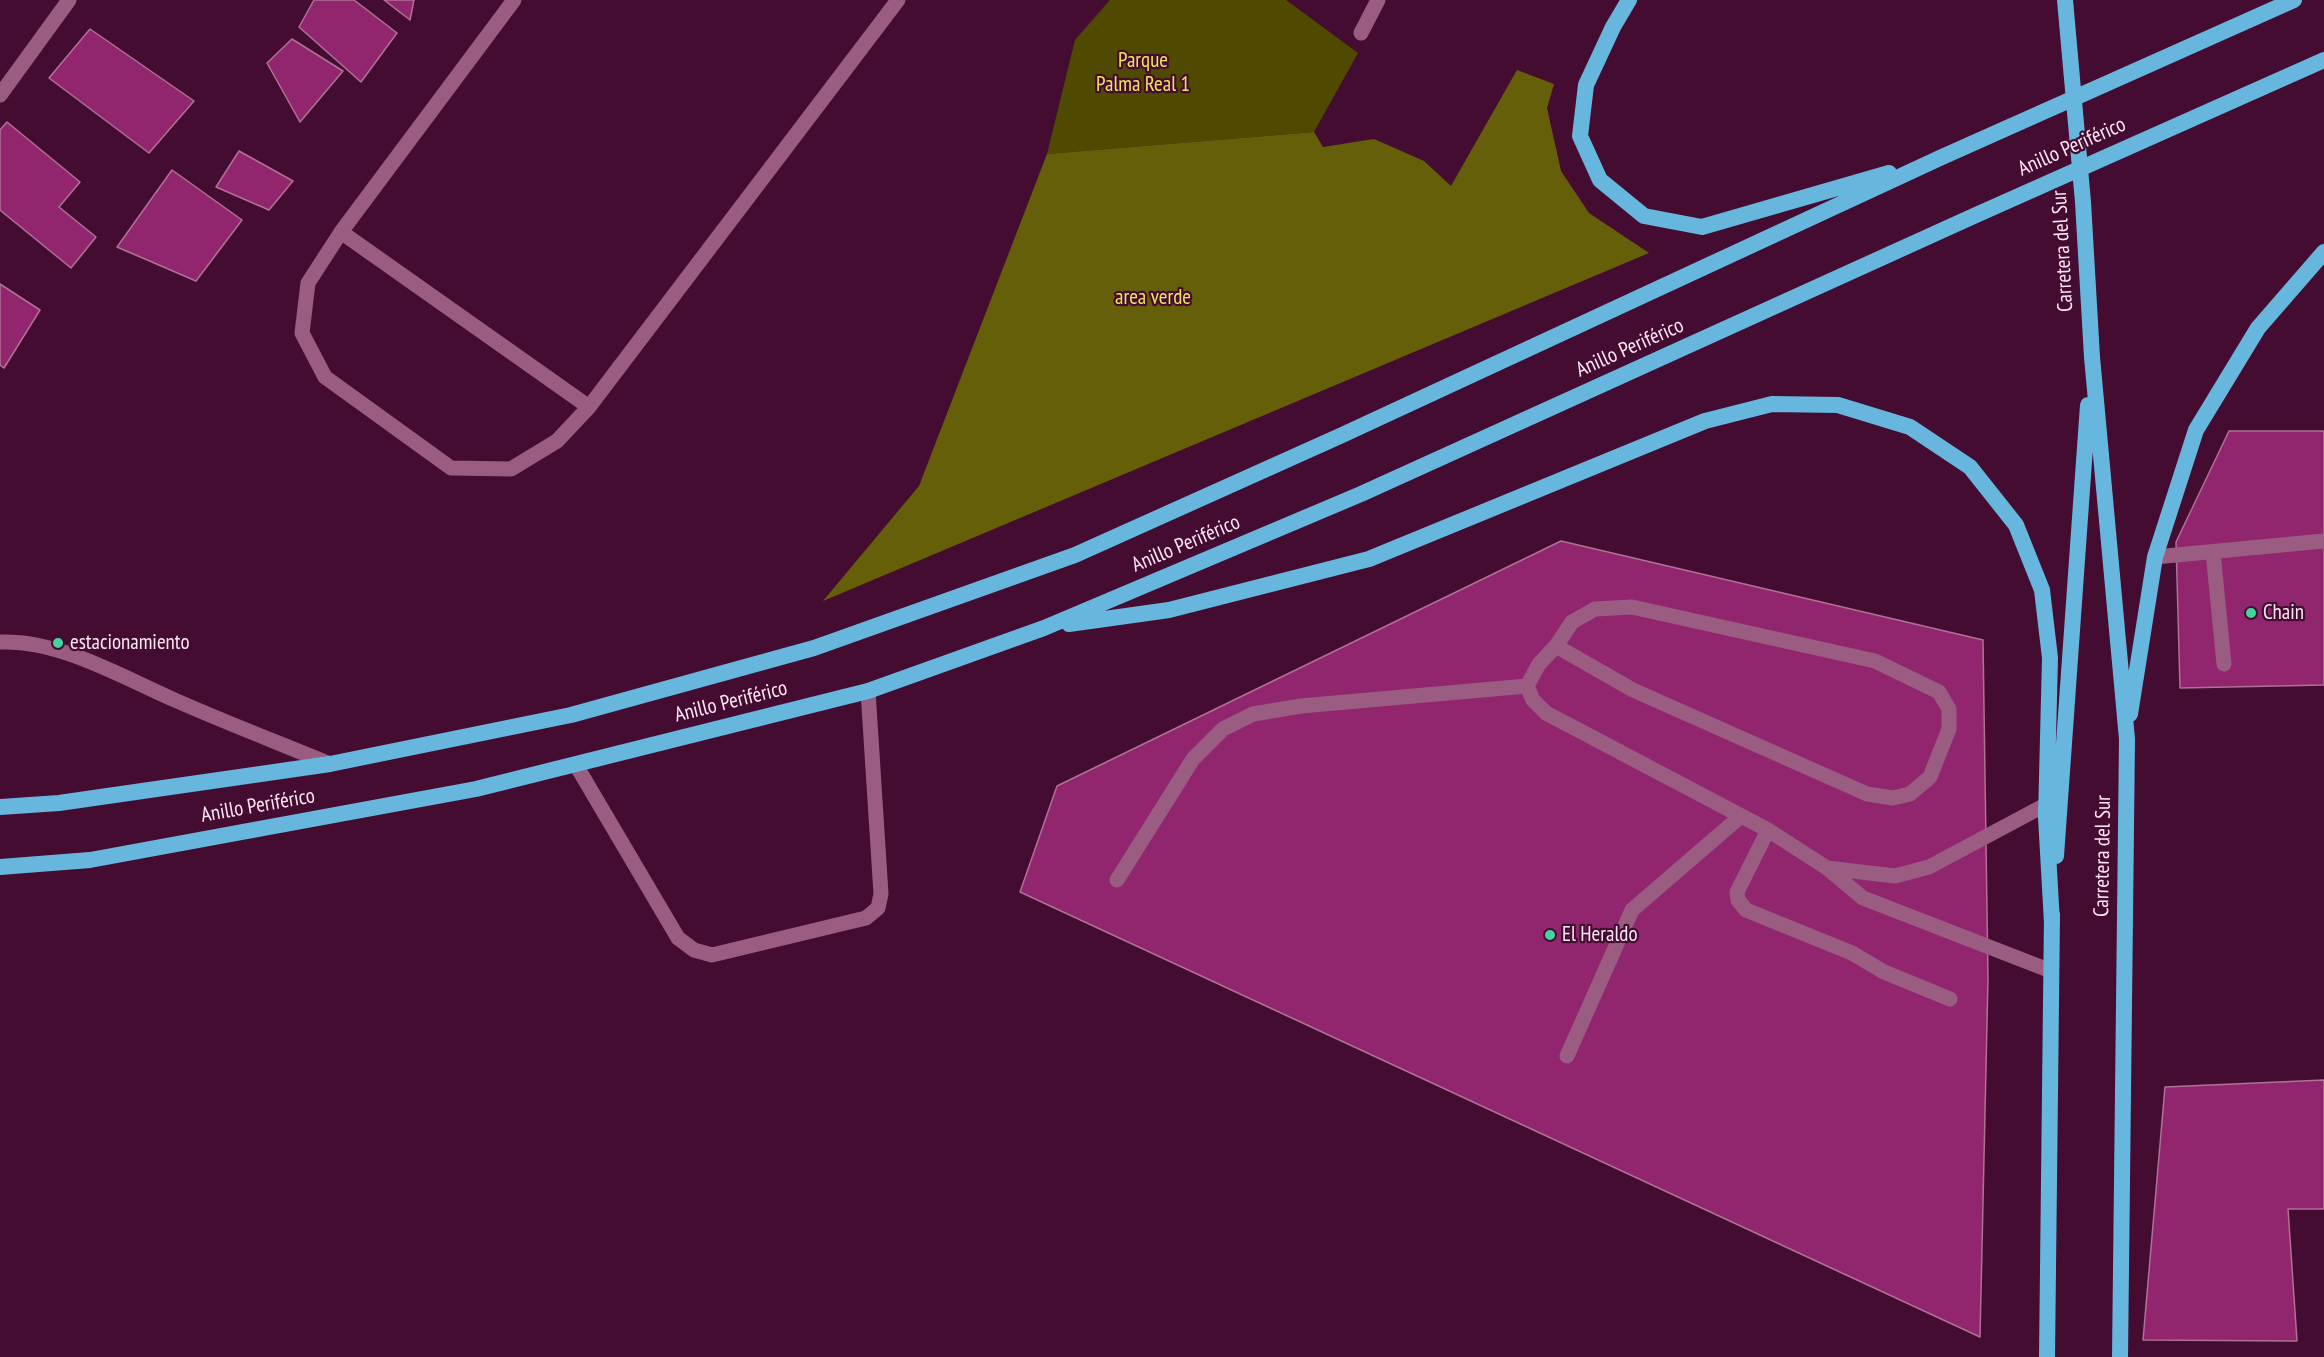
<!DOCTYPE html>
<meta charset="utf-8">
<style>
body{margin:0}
canvas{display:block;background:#440c31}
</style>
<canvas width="2324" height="1357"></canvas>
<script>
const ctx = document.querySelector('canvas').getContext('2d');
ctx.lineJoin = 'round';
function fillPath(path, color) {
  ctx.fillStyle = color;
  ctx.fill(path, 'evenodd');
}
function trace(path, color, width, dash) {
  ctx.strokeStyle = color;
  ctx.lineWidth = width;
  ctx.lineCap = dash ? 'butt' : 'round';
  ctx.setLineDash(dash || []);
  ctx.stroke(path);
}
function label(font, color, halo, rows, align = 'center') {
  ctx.font = font + ' "PT Sans Narrow",sans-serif';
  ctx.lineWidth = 4.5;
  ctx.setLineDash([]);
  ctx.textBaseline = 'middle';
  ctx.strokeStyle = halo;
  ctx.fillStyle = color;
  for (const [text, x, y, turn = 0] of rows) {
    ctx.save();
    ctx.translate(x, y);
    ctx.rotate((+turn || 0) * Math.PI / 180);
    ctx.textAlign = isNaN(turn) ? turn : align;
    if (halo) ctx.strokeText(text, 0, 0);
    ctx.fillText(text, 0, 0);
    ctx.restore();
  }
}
fillPath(new Path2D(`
 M1110,0H1286L1358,53L1314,132L1047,154L1075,40Z`), '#504a00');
fillPath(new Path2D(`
 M1517,70L1554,84L1547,108L1561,171L1589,213L1649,253L823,601L919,486L1047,154L1314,132L1323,147L1374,139L1424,161L1451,186Z`), '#655f09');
const building = new Path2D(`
 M314,0H354L397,33L361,82L299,27Z
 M384,0H414L410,20Z
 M90,29L194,101L149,153L49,78Z
 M292,39L343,71L300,122L267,63Z
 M7,122L80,182L59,207L96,237L71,268L0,210V130Z
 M239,151L293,181L269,210L216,187Z
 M172,170L242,220L196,281L117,247Z
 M0,284L40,310L4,368L0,365Z
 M2229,431H2324V685L2180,688L2176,542Z
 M1561,541L1983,640L1988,978L1980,1337L1020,892L1057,786Z
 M2324,1080V1209H2288L2297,1341L2143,1340L2165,1087Z`);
fillPath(building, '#92266e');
trace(building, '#b17095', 1.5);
trace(new Path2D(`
 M2213,552L2224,664
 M2155,557L2324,541
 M0,642C61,640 122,677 177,701C227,723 279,743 330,764
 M1556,646L1633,690L1867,794L1893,798L1910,794L1930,777L1949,729V709L1939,692L1875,661L1632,607L1595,609L1572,622L1556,646L1539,664L1527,686L1533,700L1546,713L1768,830L1827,868L1895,876L1929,867L2047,804
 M576,765L678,938L694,950L712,955L866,918L878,908L881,894L868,691
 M1768,830L1737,892L1738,900L1746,910L1852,953L1884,972L1950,999
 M1827,868L1863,898L2051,971
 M1117,880L1193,759L1223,729L1253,714L1301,706L1527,686
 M1567,1056L1632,910L1741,816`), '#9b5c81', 15);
trace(new Path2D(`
 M514,0L341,232L308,283L302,333L325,377L451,468L511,469L557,441L589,407L898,0
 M1361,33L1378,0
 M0,95L69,0
 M341,232L589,407`), '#9b5c81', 15);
trace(new Path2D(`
 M1629,0L1613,27L1586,85L1580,136L1600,180L1644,216L1702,227L1889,173
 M2065,0L2083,202L2092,357L2127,739L2120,1357
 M1069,624L1169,610L1369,559L1705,421L1772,404L1838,405L1910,427L1970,467L2016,525L2042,590L2050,658L2046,817L2052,923
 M2130,714L2155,557L2196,430L2258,328L2324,252
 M0,807L59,803L330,764L571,715L814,648L1075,555L1340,436L1942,157L2294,0
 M2056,856L2088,405
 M0,867L90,860L476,789L868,691L1044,628L1361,494L1976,215L2324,60
 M2047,1357L2052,914`), '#67b6de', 16);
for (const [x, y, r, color] of [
 [2251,613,6,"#44d4a0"],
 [58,643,6,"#44d4a0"],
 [1550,935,6,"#44d4a0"]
]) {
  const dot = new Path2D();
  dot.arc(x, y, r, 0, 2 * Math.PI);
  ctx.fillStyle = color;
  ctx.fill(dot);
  trace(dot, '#440c31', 2);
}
label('21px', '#efe45d', '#440c31', [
 ["Parque",1143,61],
 ["Palma Real 1",1143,85],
 ["area verde",1153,298]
]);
label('21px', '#fee7f3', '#440c31', [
 ["Anillo Periférico",2072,147,-24],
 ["Carretera del Sur",2063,251,-93],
 ["Anillo Periférico",1630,348,-24],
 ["Anillo Periférico",1186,544,-23],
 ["Anillo Periférico",731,702,-14],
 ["Anillo Periférico",258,806,-10],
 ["Carretera del Sur",2103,856,-89]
]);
label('21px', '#fee7f3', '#440c31', [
 ["Chain",2263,613],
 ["estacionamiento",70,643],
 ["El Heraldo",1562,935]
], 'left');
</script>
